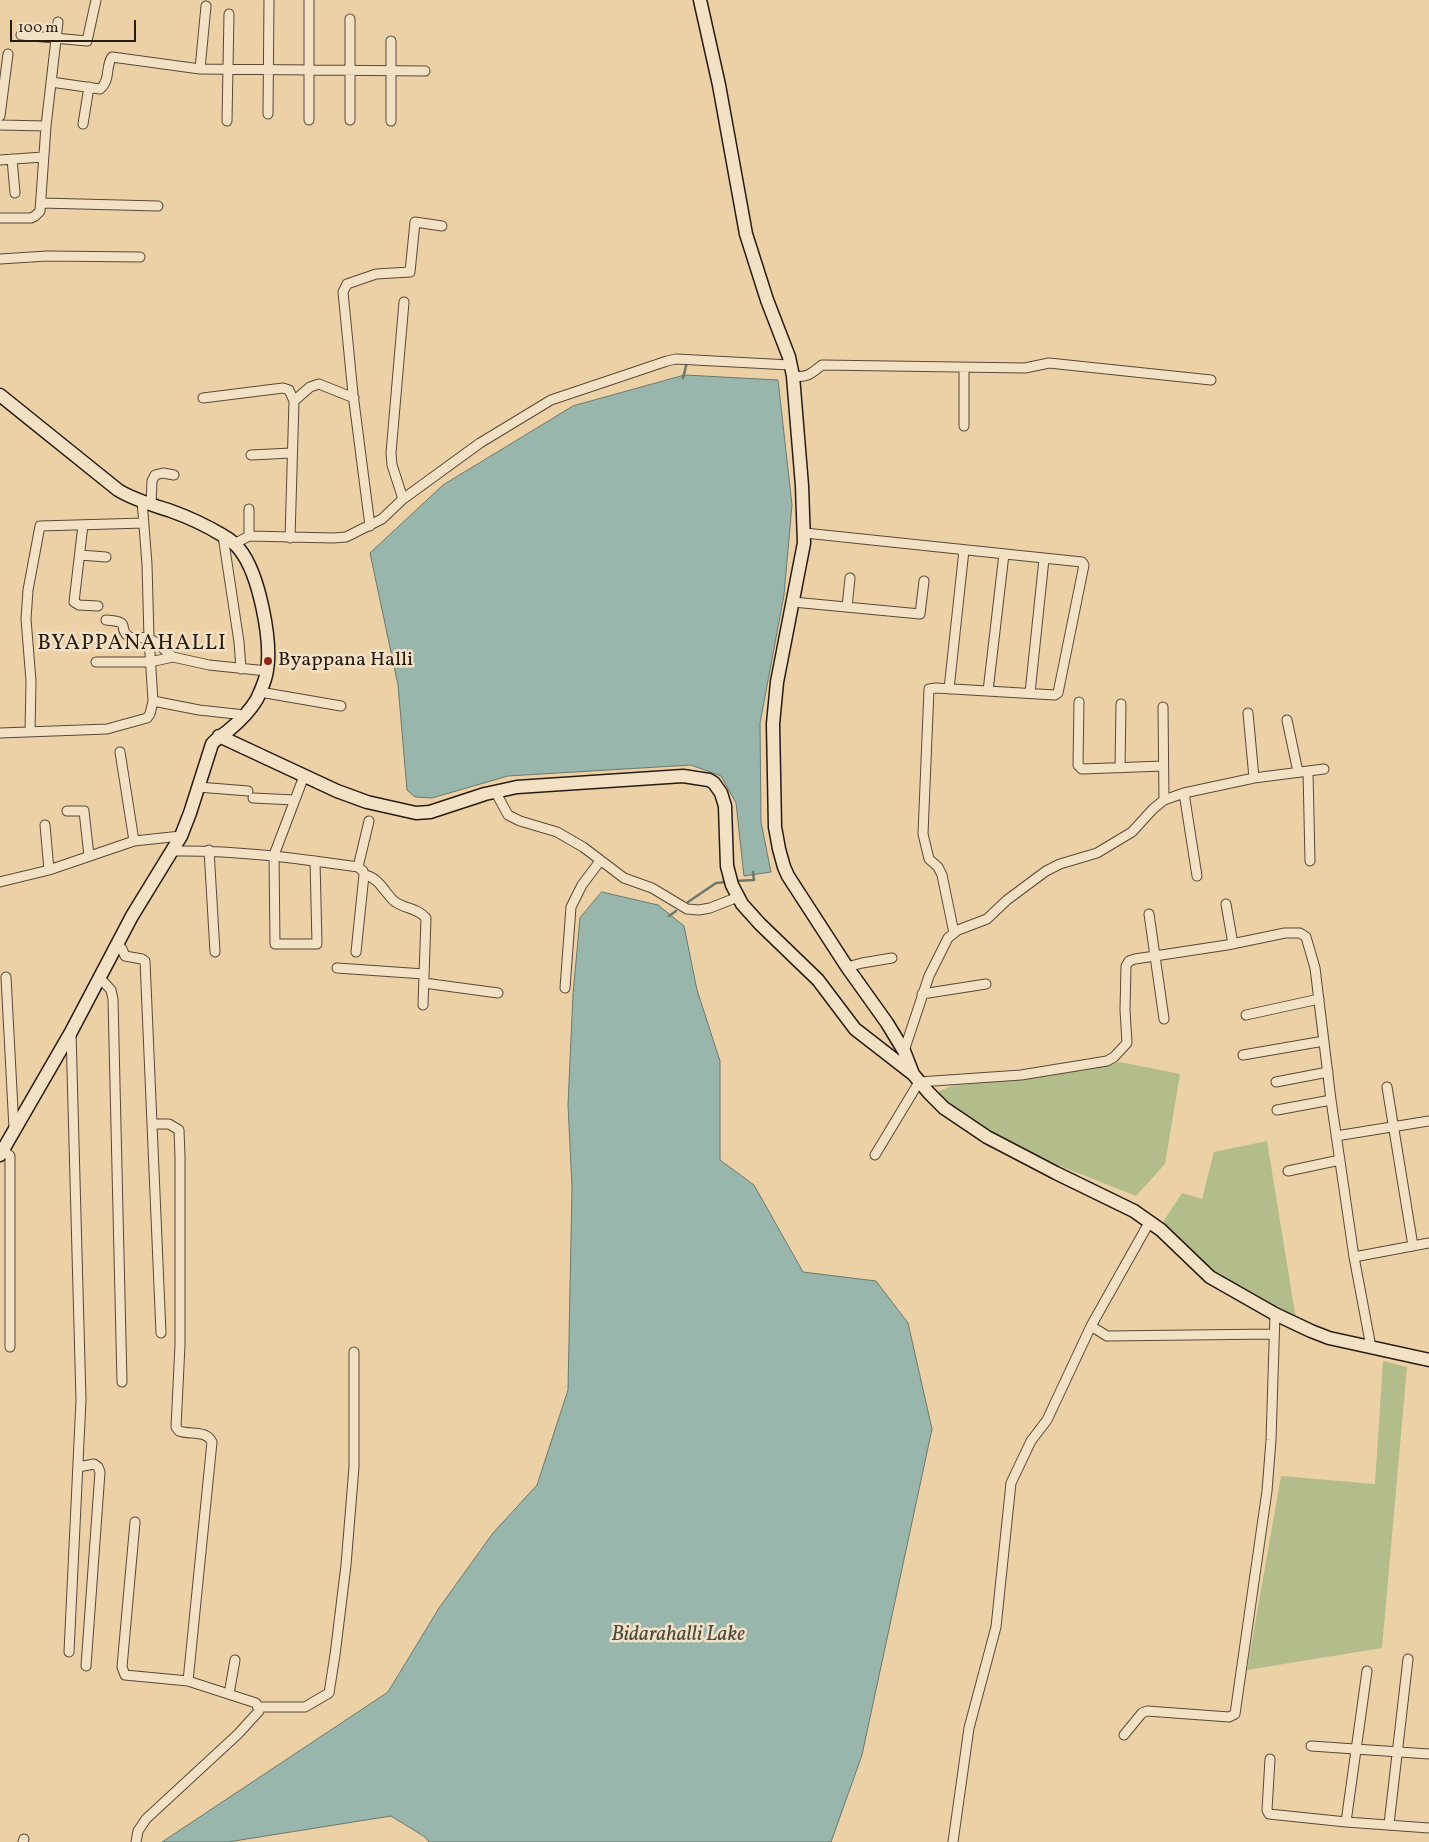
<!DOCTYPE html>
<style>
body{margin:0}
#map{position:relative;width:1429px;height:1842px;overflow:hidden;background:#ecd1a6;font-family:Vollkorn,serif}
canvas{display:block}
.scale{position:absolute;left:10px;top:20px;width:126px;height:22px;box-sizing:border-box;border:2px solid #271c12;border-top:0;padding-left:6px;font-size:15px;line-height:18px;white-space:nowrap;color:#271c12;-webkit-text-stroke:4px #f3e1c5;paint-order:stroke}
</style>
<div id="map">
<canvas width="1429" height="1842"></canvas>
<div class="scale">100 m</div>
</div>
<script>
const ctx = document.querySelector('canvas').getContext('2d');
ctx.lineJoin = 'round';
function fillPath(path, color) {
  ctx.fillStyle = color;
  ctx.fill(path, 'evenodd');
}
function trace(path, color, width, dash) {
  ctx.strokeStyle = color;
  ctx.lineWidth = width;
  ctx.lineCap = dash ? 'butt' : 'round';
  ctx.setLineDash(dash || []);
  ctx.stroke(path);
}
function label(font, color, halo, rows, align = 'center') {
  ctx.font = font + ' Vollkorn,serif';
  ctx.lineWidth = 5;
  ctx.setLineDash([]);
  ctx.textBaseline = 'middle';
  ctx.strokeStyle = halo;
  ctx.fillStyle = color;
  for (const [text, x, y, turn = 0] of rows) {
    ctx.save();
    ctx.translate(x, y);
    ctx.rotate((+turn || 0) * Math.PI / 180);
    ctx.textAlign = isNaN(turn) ? turn : align;
    if (halo) ctx.strokeText(text, 0, 0);
    ctx.fillText(text, 0, 0);
    ctx.restore();
  }
}
fillPath(new Path2D(`
 M1120,1062L1180,1074L1165,1164L1136,1196L1043,1159L972,1121L937,1092L952,1086L1058,1074Z
 M1267,1141L1296,1319L1239,1289L1196,1258L1163,1222L1182,1193L1202,1199L1214,1152Z
 M1383,1361L1407,1367L1382,1648L1247,1670L1281,1476L1375,1484Z`), '#b2bd8b');
const water = new Path2D(`
 M685,375L778,380L792,505L784,595L760,723L761,822L771,872L744,876L736,803L721,776L691,765L508,776L432,798L415,797L407,790L398,685L370,553L443,485L573,406Z
 M602,892L658,905L684,926L697,990L720,1061V1160L754,1185L803,1272L876,1281L908,1323L932,1429L862,1755L831,1842H429L425,1837L391,1816L228,1842H162L388,1692L439,1608L493,1533L537,1485L568,1390L572,1187L568,1105L573,994L580,918Z`);
fillPath(water, '#99b6ac');
trace(water, '#6b786e', 1);
trace(new Path2D(`
 M683,378L687,362
 M735,881L754,880L753,872
 M688,902L716,883L727,882
 M669,916L676,911`), '#6b786e', 2.5);
const street = new Path2D(`
 M309,0V120
 M350,19V120
 M21,35L87,41L96,0
 M391,41V121
 M200,69L206,6
 M51,82L100,89C111,80 105,67 112,57L200,69L425,71
 M268,114L269,0
 M0,116L8,54
 M227,121L229,14
 M83,124L89,87
 M0,125L46,126L58,22
 M12,159L15,193
 M0,160L43,157
 M41,203L158,206
 M0,218H31L35,216L40,211L46,126
 M0,259L47,256L140,257
 M793,376C807,378 811,374 822,365L1025,368L1049,363L1211,380
 M203,398L283,388L289,390L294,401
 M964,426V368
 M251,455L291,453
 M403,499L392,465L391,453L404,302
 M151,504L152,481L155,475L163,473L174,475
 M83,525L74,602L79,605L98,606
 M370,526L353,394L343,292L347,284L376,274L410,272L415,222L442,226
 M805,533L1082,562L1084,565L1058,693L1055,695L936,688L929,689L923,834L929,859L938,867L942,875L954,933
 M223,536L239,642L241,669
 M249,536V509
 M290,538L294,401L310,387L319,384L354,398
 M234,544L249,536L333,538L346,537L382,519L403,499L480,443L551,400L667,361L676,359L790,365
 M80,555L106,557
 M793,602L920,614L924,581
 M847,607L850,578
 M106,620C133,622 117,627 128,636C134,640 142,636 148,638C156,640 166,652 173,657
 M96,662H150L173,657L209,665L267,671
 M949,689L964,550
 M988,691L1004,554
 M260,692L341,706
 M1030,693L1044,559
 M153,701L199,710L245,715
 M1079,702L1078,765L1082,769L1163,766
 M1163,707L1164,800
 M1248,713L1254,778
 M1287,720L1298,772
 M30,732L31,681L26,619L28,590L40,526L144,523
 M0,733L107,729L147,718L150,714L153,701L149,638L147,564L142,501
 M120,752L134,841
 M1120,768L1121,704
 M1308,771L1310,861
 M304,776L274,855L275,944H317L315,861
 M198,787L248,791
 M495,791L508,815L520,821L557,832L583,847L624,878L652,888L687,909L699,910L710,908L738,897
 M1184,793L1197,876
 M253,798L295,800
 M67,811H84L89,856
 M45,825L49,870
 M209,850L215,952
 M173,851C235,850 296,858 358,867L363,871L364,875L356,952
 M358,867L369,821
 M364,875C379,877 384,892 394,901C404,909 418,908 426,918L423,1005
 M0,882L49,870L134,841L181,836
 M1226,904L1233,944
 M1149,914L1164,1019
 M117,944L122,949L125,956L142,959L145,961L161,1333
 M847,967L862,963L892,958
 M337,968L424,974
 M6,977L14,1129
 M99,977L111,990L113,999L122,1382
 M424,983L498,993
 M565,988L571,907L582,885L600,861
 M922,994L986,984
 M1246,1015L1319,999
 M904,1051L929,976L948,938L958,930L987,919L1007,900L1046,871L1060,864L1097,853L1132,832L1153,809L1164,800L1184,793L1254,778L1324,769
 M1243,1055L1324,1041
 M1276,1082L1328,1072
 M1387,1087L1413,1246
 M1277,1110L1331,1100
 M153,1124H169L179,1130L180,1157V1345L176,1427L179,1431C190,1435 207,1430 212,1442L188,1681
 M1336,1136L1429,1121
 M3,1150L10,1156V1347
 M875,1155L919,1082L1021,1075L1107,1061L1114,1057L1127,1043L1125,1010L1126,966L1129,961L1135,959L1227,945L1285,933H1300L1306,937L1315,968L1331,1100L1354,1257L1371,1347
 M1288,1171L1340,1160
 M1354,1257L1429,1243
 M1091,1326L1107,1336L1273,1334
 M78,1467L94,1464L98,1467L100,1472L86,1666
 M135,1522L122,1667L125,1675L188,1681L256,1703L259,1711L238,1734L146,1819L138,1831L136,1842
 M69,1652L81,1400L71,1032
 M229,1694L235,1660
 M259,1707H305L329,1693L335,1655L346,1565L354,1467V1352
 M1124,1735L1142,1713L1147,1711L1229,1717L1235,1714L1267,1491L1271,1440L1275,1314
 M1311,1746L1429,1754
 M1270,1759L1267,1810L1269,1814L1346,1822L1429,1828
 M1346,1822L1367,1671
 M1389,1824L1408,1659
 M23,1842L24,1839
 M953,1842L969,1728L996,1627L1011,1483L1031,1441L1047,1420L1091,1326L1150,1221`);
const secondary = new Path2D(`
 M700,0L719,85L746,234L767,300L789,357L793,376L802,486L804,543L777,682L773,724L775,827L779,849L784,867L788,876L847,967L887,1023L904,1051L913,1074L929,1093L944,1108L987,1137L1056,1173L1134,1211L1161,1230L1210,1277L1275,1314L1311,1331L1329,1338L1429,1360
 M0,395L118,490C134,500 153,505 171,511C188,517 207,526 222,535C229,539 236,544 240,550C259,574 272,640 267,670C266,680 261,690 257,699C250,711 240,721 229,730C223,735 217,738 212,744L190,813L181,836L132,916L71,1032L0,1155
 M219,736L337,791L367,802L416,813L430,812L485,794L517,787L683,776L709,780L714,783L721,793L725,806L727,866L732,885L742,904L760,924L818,980L855,1029L913,1074`);
trace(street, '#584937', 11);
trace(secondary, '#271c12', 15);
trace(street, '#f3e1c5', 9);
trace(secondary, '#f3e1c5', 12);
for (const [x, y, r, color] of [
 [268,661,5,"#8f2418"]
]) {
  const dot = new Path2D();
  dot.arc(x, y, r, 0, 2 * Math.PI);
  ctx.fillStyle = color;
  ctx.fill(dot);
  trace(dot, '#f3e1c5', 2);
}
label('20px', '#271c12', '#f3e1c5', [
 ["Byappana Halli",278,661]
], 'left');
label('italic 21px', '#494a40', '#f3e1c5', [
 ["Bidarahalli Lake",678,1636]
]);
ctx.letterSpacing = '1px';
label('22px', '#271c12', '#f3e1c5', [
 ["BYAPPANAHALLI",132,645]
]);
ctx.letterSpacing = '0px';
</script>
